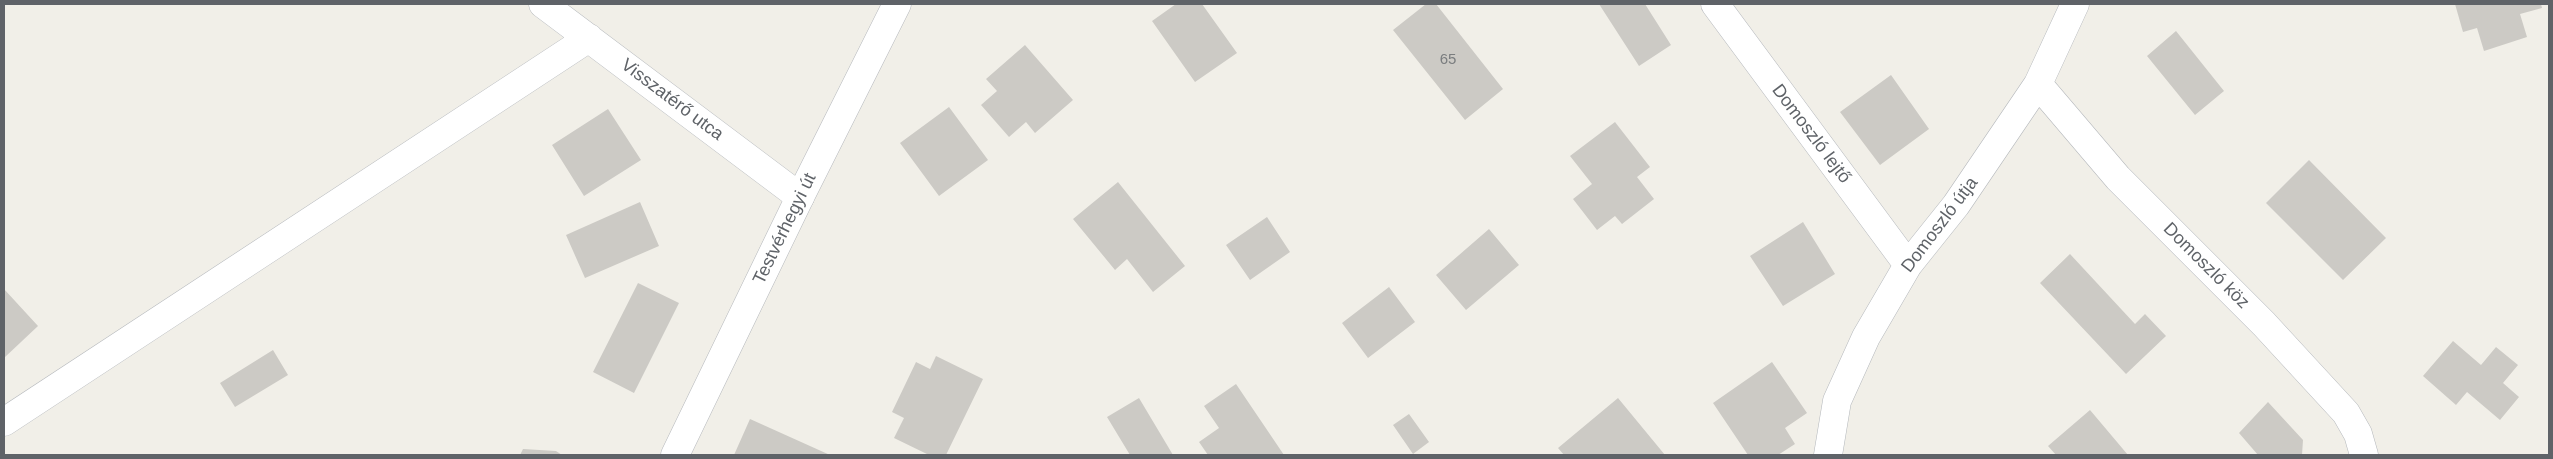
<!DOCTYPE html>
<meta charset="utf-8">
<style>
body{margin:0}
#map{position:relative;width:2553px;height:459px;overflow:hidden;background:#f1efe8;font-family:Helvetica,sans-serif}
canvas{display:block}
.frame{position:absolute;inset:0;border:5px solid #5f6368;pointer-events:none}
</style>
<div id="map">
<canvas width="2553" height="459"></canvas>
<div class="frame"></div>
</div>
<script>
const ctx = document.querySelector('canvas').getContext('2d');
ctx.lineJoin = 'round';
function fillPath(path, color) {
  ctx.fillStyle = color;
  ctx.fill(path, 'evenodd');
}
function trace(path, color, width, dash) {
  ctx.strokeStyle = color;
  ctx.lineWidth = width;
  ctx.lineCap = dash ? 'butt' : 'round';
  ctx.setLineDash(dash || []);
  ctx.stroke(path);
}
function label(font, color, halo, rows, align = 'center') {
  ctx.font = font + ' Helvetica,sans-serif';
  ctx.lineWidth = 4;
  ctx.setLineDash([]);
  ctx.textBaseline = 'middle';
  ctx.strokeStyle = halo;
  ctx.fillStyle = color;
  for (const [text, x, y, turn = 0] of rows) {
    ctx.save();
    ctx.translate(x, y);
    ctx.rotate((+turn || 0) * Math.PI / 180);
    ctx.textAlign = isNaN(turn) ? turn : align;
    if (halo) ctx.strokeText(text, 0, 0);
    ctx.fillText(text, 0, 0);
    ctx.restore();
  }
}
fillPath(new Path2D(`
 M1176,4H1202L1237,53L1195,82L1152,21Z
 M1426,4H1436L1503,89L1465,120L1393,30Z
 M1599,4H1645L1671,45L1639,66Z
 M2455,4H2541L2542,8L2520,14L2527,37L2484,51L2477,28L2463,32Z
 M2176,31L2224,91L2195,115L2147,56Z
 M1025,45L1073,100L1035,133L1026,122L1009,137L981,105L997,91L986,79Z
 M1891,75L1929,129L1880,165L1840,112Z
 M949,107L988,160L939,196L900,143Z
 M608,109L641,160L584,196L552,145Z
 M1615,122L1650,167L1637,177L1654,199L1622,224L1615,216L1597,230L1573,199L1592,184L1570,156Z
 M2309,160L2386,238L2343,280L2266,203Z
 M1118,182L1185,266L1153,292L1127,259L1115,270L1073,219Z
 M640,202L659,246L585,278L566,235Z
 M1267,217L1290,252L1250,280L1226,245Z
 M1803,222L1835,274L1783,306L1750,256Z
 M1489,229L1519,265L1466,310L1436,275Z
 M2070,254L2135,324L2145,314L2166,336L2126,374L2040,283Z
 M638,283L679,303L634,393L593,372Z
 M1389,287L1415,322L1368,358L1342,323Z
 M4,289L38,326L4,358Z
 M2453,341L2481,365L2496,347L2518,365L2503,383L2519,397L2500,420L2467,392L2456,405L2423,376Z
 M273,350L288,375L235,407L220,383Z
 M936,356L983,379L946,455H929L894,438L904,418L892,412L916,362L930,369Z
 M1772,362L1807,413L1785,428L1795,444L1778,455H1748L1713,403Z
 M1236,384L1284,455H1208L1199,442L1219,428L1204,406Z
 M1139,398L1173,455H1130L1107,417Z
 M1618,398L1665,455H1564L1558,448Z
 M2268,402L2303,440L2302,455H2258L2239,433Z
 M2090,410L2128,455H2056L2048,446Z
 M1409,414L1429,442L1413,454L1393,425Z
 M750,419L830,455H734Z
 M523,449L556,451L562,455H520Z`), '#cccac5');
const minor = new Path2D(`
 M543,4L800,197
 M1715,4L1908,265
 M2038,84L2118,178L2264,324L2346,413L2358,434L2364,455
 M4,422L589,38
 M1828,455L1837,401L1866,337L1908,265L1956,205L2038,84L2075,4`);
const tertiary = new Path2D(`
 M675,455L800,197L897,4`);
trace(minor, '#b5b8bc', 29);
trace(tertiary, '#b5b8bc', 29);
trace(minor, '#fff', 28);
trace(tertiary, '#fff', 28);
label('15px', '#7a7d7f', null, [
 ["65",1448,60]
]);
label('18px', '#5f6368', '#fff', [
 ["Visszatérő utca",672,100,37],
 ["Domoszló lejtő",1811,134,53],
 ["Domoszló útja",1940,225,-53],
 ["Testvérhegyi út",785,229,-64],
 ["Domoszló köz",2206,266,45]
]);
</script>
